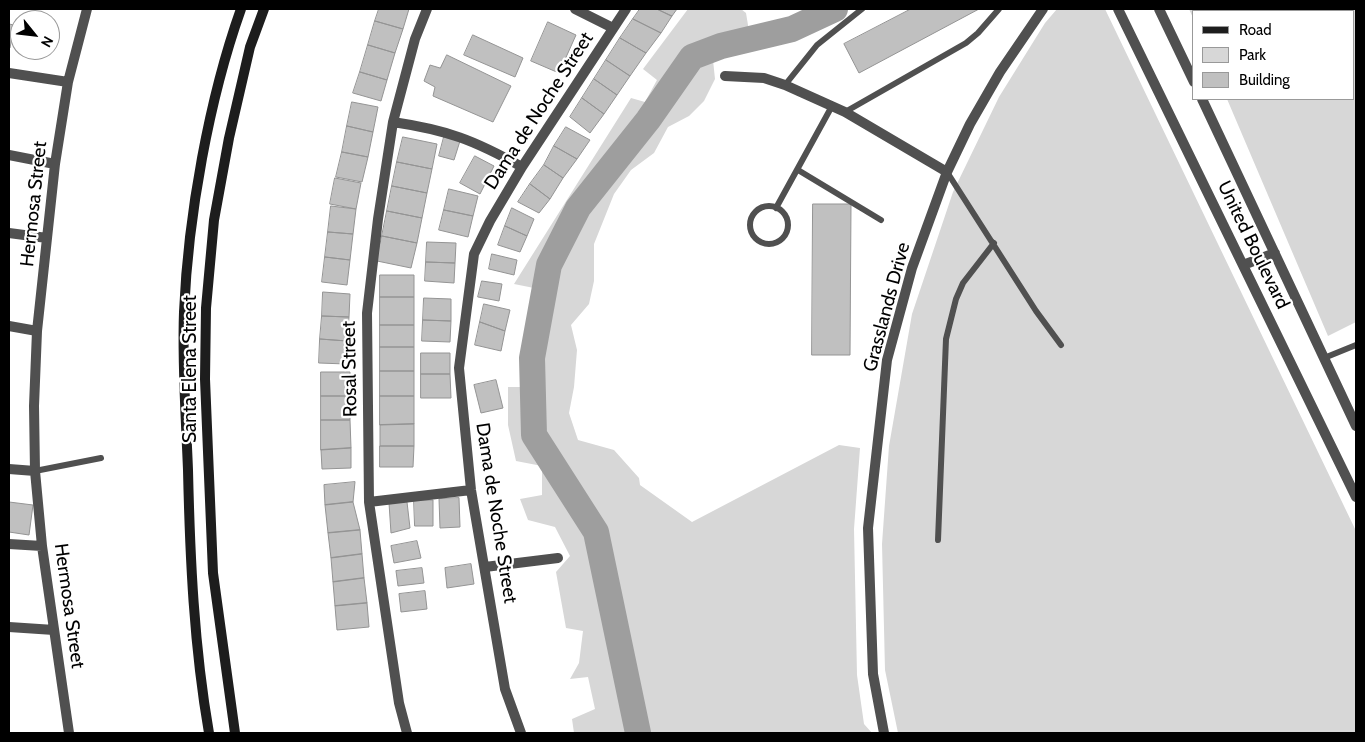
<!DOCTYPE html>
<style>
body{margin:0}
#map{position:relative;width:1365px;height:742px;overflow:hidden;background:#fff;font-family:Cabin,sans-serif}
canvas{display:block}
.frame{position:absolute;inset:0;border:10px solid #000;pointer-events:none}
.legend{position:absolute;left:1192px;top:10px;width:162px;height:90px;box-sizing:border-box;background:#fff;border:1px solid #999;margin:0;padding:6px 9px;list-style:none;font-size:15px;color:#000}
.legend li{display:flex;align-items:center;gap:10px;height:25px}
.legend b{width:25px;border:1px solid #999}
.north{position:absolute;left:10px;top:10px;width:50px;height:50px;box-sizing:border-box;background:#fff;border:1px solid #999;border-radius:50%;rotate:119deg;font-size:14px;font-weight:700;line-height:20px;text-align:center;color:#000}
.north::after{content:'';display:block;margin:auto;width:18px;height:22px;background:#000;clip-path:polygon(50% 0,100% 100%,50% 72%,0 100%)}
</style>
<div id="map">
<canvas width="1365" height="742"></canvas>
<div class="frame"></div>
<ul class="legend">
<li><b style="height:6px;background:#1d1d1d"></b>Road</li>
<li><b style="height:14px;background:#d7d7d7"></b>Park</li>
<li><b style="height:14px;background:#c0c0c0"></b>Building</li>
</ul>
<div class="north">N</div>
</div>
<script>
const ctx = document.querySelector('canvas').getContext('2d');
ctx.lineJoin = 'round';
function fillPath(path, color) {
  ctx.fillStyle = color;
  ctx.fill(path, 'evenodd');
}
function trace(path, color, width, dash) {
  ctx.strokeStyle = color;
  ctx.lineWidth = width;
  ctx.lineCap = dash ? 'butt' : 'round';
  ctx.setLineDash(dash || []);
  ctx.stroke(path);
}
function label(font, color, halo, rows, align = 'center') {
  ctx.font = font + ' Cabin,sans-serif';
  ctx.lineWidth = 4.5;
  ctx.setLineDash([]);
  ctx.textBaseline = 'middle';
  ctx.strokeStyle = halo;
  ctx.fillStyle = color;
  for (const [text, x, y, turn = 0] of rows) {
    ctx.save();
    ctx.translate(x, y);
    ctx.rotate((+turn || 0) * Math.PI / 180);
    ctx.textAlign = isNaN(turn) ? turn : align;
    if (halo) ctx.strokeText(text, 0, 0);
    ctx.fillText(text, 0, 0);
    ctx.restore();
  }
}
fillPath(new Path2D(`
 M688,9H741L746,13L749,31L713,60L715,79L704,101L689,116L668,127L654,153L631,170L614,194L594,244V281L589,304L571,325L577,350L574,387L569,413L578,440L614,450L639,478L640,485L692,522L839,445L860,448L854,529L857,675L864,724L872,733H574L572,719L595,709L588,677L570,679L579,663L583,631L566,628L556,572L570,556L555,527L528,520L520,499L542,495V466L516,461L508,425V387H522L523,355L534,288L514,284L631,98L645,102L657,80L643,69Z
 M1057,9H1105L1356,531V733H898L885,670L882,544L889,446L912,314L953,192L999,97L1045,23Z
 M1189,9H1356V322L1328,336L1227,99H1354V11H1194V20Z`), '#d7d7d7');
trace(new Path2D(`
 M638,733L596,532L534,435L532,358L549,265L578,208L648,120L692,57L721,46L792,29L835,9`), '#9e9e9e', 26);
const building = new Path2D(`
 M379,9H409L403,29L375,21Z
 M640,9H657L672,16L661,33L633,19Z
 M657,9H677L672,16Z
 M911,9H979L859,73L844,44Z
 M633,19L661,33L646,53L620,38Z
 M375,21L403,29L395,53L368,45Z
 M548,22L576,35L559,73L531,61Z
 M9,24L14,25L10,48H9Z
 M473,35L523,58L515,77L464,55Z
 M620,38L646,53L630,76L606,60Z
 M368,45L395,53L387,80L360,72Z
 M447,55L511,86L493,122L433,96L435,87L424,81L430,65L440,68Z
 M606,60L630,76L617,95L594,79Z
 M360,72L387,80L381,101L353,93Z
 M594,79L617,95L604,114L582,98Z
 M582,98L604,114L590,133L570,117Z
 M352,102L378,107L373,132L347,126Z
 M347,126L373,132L368,157L342,152Z
 M566,127L590,140L577,159L554,146Z
 M403,137L437,144L432,169L397,162Z
 M444,137L460,141L454,160L439,156Z
 M554,146L577,159L563,178L544,165Z
 M342,152L368,157L362,182L336,177Z
 M475,156L494,166L480,194L460,183Z
 M397,162L432,169L427,193L392,186Z
 M544,165L563,178L550,199L530,184Z
 M335,178L361,183L356,209L330,204Z
 M530,184L550,199L539,213L518,202Z
 M392,186L427,193L422,218L387,211Z
 M449,189L478,196L473,216L444,210Z
 M813,204H851L850,355H812Z
 M331,206L356,209L353,234L328,232Z
 M512,208L534,219L527,236L505,226Z
 M444,210L473,216L468,237L439,230Z
 M387,211L422,218L417,243L382,236Z
 M505,226L527,236L520,252L498,245Z
 M328,232L353,234L350,260L325,257Z
 M382,236L417,243L411,268L377,261Z
 M427,242L456,243L455,263L426,262Z
 M492,254L517,260L514,275L489,269Z
 M325,257L350,260L347,285L322,282Z
 M426,262L455,263L454,283L425,281Z
 M380,275H414V297H380Z
 M482,281L502,284L499,301L478,297Z
 M323,292L350,294L349,317L322,316Z
 M380,297H414V325H380Z
 M424,298L451,299V321L423,320Z
 M484,304L510,310L505,331L480,322Z
 M322,316L349,317L347,341L320,339Z
 M423,320L451,321L450,342L422,341Z
 M480,322L505,331L501,351L475,345Z
 M380,325H414V347H380Z
 M320,339L347,341L346,364L319,363Z
 M380,347H414V371H380Z
 M421,353H450V374H421Z
 M380,371H414V396H380Z
 M321,372H350V396H321Z
 M421,374H450L451,398H421Z
 M496,380L503,408L481,413L474,385Z
 M321,396H350V420H321Z
 M380,396H414V424L380,425Z
 M321,420H350L351,448L321,450Z
 M414,424V446H380V425Z
 M380,446H414L413,467H380Z
 M351,448V468L322,469L321,450Z
 M355,482L353,502L325,505L324,485Z
 M459,498L460,527L440,528L439,499Z
 M414,500H433V526H415Z
 M9,502L33,505L29,535L9,532Z
 M353,502L360,530L328,533L325,505Z
 M407,502L410,528L391,533L389,503Z
 M360,530L362,554L331,558L328,533Z
 M417,541L421,558L394,563L391,546Z
 M362,554L364,578L333,582L331,558Z
 M471,564L474,584L447,588L445,568Z
 M422,568L424,583L398,586L396,571Z
 M364,578L367,603L335,606L333,582Z
 M425,591L427,609L401,612L399,594Z
 M367,603L369,627L337,630L335,606Z`);
fillPath(building, '#c0c0c0');
trace(building, '#949494', 1);
trace(new Path2D(`
 M785,85L817,45L862,9
 M845,112L966,43L978,33L999,9
 M798,170L881,220
 M947,172L1036,311L1061,345
 M750 225a19 19 0 1 1 38 0a19 19 0 1 1-38 0Z
 M776,208L832,106
 M1324,358L1356,345
 M35,471L101,458
 M938,540L946,339L956,299L963,283L994,243`), '#505050', 6);
trace(new Path2D(`
 M575,9L613,28
 M1118,9L1356,497
 M1159,9L1194,82
 M9,73L68,82
 M725,76L764,78L785,85L845,112L947,172
 M1202,99L1356,426
 M393,122C447,130 474,140 522,167
 M9,155L55,164
 M9,233L47,238
 M1243,265L1275,253
 M9,326L37,331
 M9,469L35,471
 M369,502L471,490
 M9,544L42,546
 M485,567L558,558
 M9,627L54,630
 M69,733L42,546L35,471L34,406L37,331L55,164L68,82L87,9
 M407,733L399,703L369,502L367,313L378,219L393,122L415,39L427,9
 M521,733L505,689L471,490L459,368L474,254L490,221L522,167L626,9
 M884,733L873,674L868,528L887,360L912,268L947,172L970,124L1000,72L1043,9`), '#505050', 10);
trace(new Path2D(`
 M209,733C194,647 190,558 188,470C186,418 182,364 184,312C188,216 209,99 241,9
 M235,733L213,573L205,379L206,308L214,220L229,138L250,47L264,9`), '#1d1d1d', 10);
label('19px', '#000', '#fff', [
 ["Dama de Noche Street",539,111,-57],
 ["Hermosa Street",34,204,-84],
 ["United Boulevard",1253,245,64],
 ["Grasslands Drive",887,307,-75],
 ["Santa Elena Street",190,369,-90],
 ["Rosal Street",350,369,-91],
 ["Dama de Noche Street",496,513,81],
 ["Hermosa Street",69,606,82]
]);
</script>
